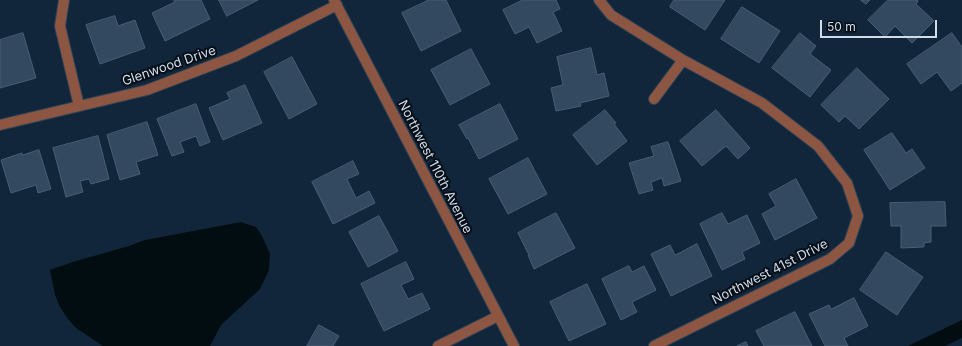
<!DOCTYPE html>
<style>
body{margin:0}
#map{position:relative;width:962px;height:346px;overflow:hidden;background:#11263a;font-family:Inter,sans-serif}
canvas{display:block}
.scale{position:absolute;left:820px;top:20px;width:117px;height:18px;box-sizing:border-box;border:2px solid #cfdcea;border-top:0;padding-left:5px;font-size:12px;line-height:14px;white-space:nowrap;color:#cfdcea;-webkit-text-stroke:3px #060e17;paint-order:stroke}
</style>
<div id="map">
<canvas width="962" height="346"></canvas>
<div class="scale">50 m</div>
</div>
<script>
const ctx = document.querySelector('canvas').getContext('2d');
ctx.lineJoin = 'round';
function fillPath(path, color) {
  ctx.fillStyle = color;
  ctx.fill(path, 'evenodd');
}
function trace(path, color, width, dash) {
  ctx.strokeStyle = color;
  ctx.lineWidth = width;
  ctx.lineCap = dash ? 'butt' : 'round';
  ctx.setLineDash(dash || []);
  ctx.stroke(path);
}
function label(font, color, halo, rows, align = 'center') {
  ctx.font = font + ' Inter,sans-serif';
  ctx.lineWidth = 4;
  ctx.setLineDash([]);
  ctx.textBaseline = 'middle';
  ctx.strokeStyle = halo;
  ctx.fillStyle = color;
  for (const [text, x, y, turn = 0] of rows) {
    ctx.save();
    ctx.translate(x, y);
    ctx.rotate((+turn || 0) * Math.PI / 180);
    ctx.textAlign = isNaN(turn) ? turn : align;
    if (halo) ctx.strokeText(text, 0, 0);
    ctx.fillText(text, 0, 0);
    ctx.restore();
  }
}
fillPath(new Path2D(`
 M241,222L256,227L262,236L270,254L269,270L260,289L221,325L210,346H103L76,328L68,319L60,307L55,295L50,270L73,262L129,246L145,240Z
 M962,320V338L945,346H908Z`), '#020d12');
const building = new Path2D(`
 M174,0H201L210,19L165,41L152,13L175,2Z
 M219,0H258L227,16Z
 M429,0H446L461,31L421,51L402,13Z
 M523,0H556L560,9L553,12L562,31L537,43L529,27L515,34L503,10Z
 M674,0H725L705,30L670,7Z
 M861,0H870L866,4Z
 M888,0H917L918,1L916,4L934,21L912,43L895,26L885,37L868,20Z
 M742,7L780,31L759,63L721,39Z
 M115,16L118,26L135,20L145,48L100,64L86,25Z
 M23,33L36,78L0,88V40Z
 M800,33L816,46L810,54L831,70L810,97L772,68Z
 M952,33L962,47V83L951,91L937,72L921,84L907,64Z
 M591,48L597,75L604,73L609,96L580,103L581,106L556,111L551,88L563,85L557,57Z
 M471,49L490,84L450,105L431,70Z
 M292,57L317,104L289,119L264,72Z
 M857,68L889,99L859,129L845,116L839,122L821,105Z
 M245,85L262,123L223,140L209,108L230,99L227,93Z
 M196,104L210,142L200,146L196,136L180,142L184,152L172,156L157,119Z
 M500,104L518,139L479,159L468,138L467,139L459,125Z
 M605,110L616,123L614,124L627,141L597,165L573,135Z
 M716,110L750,148L738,159L726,146L702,166L680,141Z
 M147,122L158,155L136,162L140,174L120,180L107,135Z
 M892,133L906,153L912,149L925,168L890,190L864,150Z
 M98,136L109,179L91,184L89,179L80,181L83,192L66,197L53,148Z
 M668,142L681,181L664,186L662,178L651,182L653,190L639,194L629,163L654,156L651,147Z
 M39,150L51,189L38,193L36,185L11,193L1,160L22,153V155Z
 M528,158L547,194L508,214L489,179Z
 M353,161L359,174L347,179L356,198L369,191L375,203L333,224L312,182Z
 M796,179L817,218L775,240L762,214L776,206L769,194Z
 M945,202L946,226H931V242L924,243V247L901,248V226H891L890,203Z
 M556,213L575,248L534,269L528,255H529L518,233Z
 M722,213L728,224L747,215L760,243L742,252L745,259L722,270L700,224Z
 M379,216L398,251L368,267L349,232Z
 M697,244L712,276L671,296L651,254L670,245L675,255Z
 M886,252L923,277L897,315L860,290Z
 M406,262L414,279L401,285L408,299L422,293L430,309L384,331L361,284Z
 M629,266L632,272L644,266L656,290L632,302L637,312L621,320L602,279Z
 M587,284L606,324L569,341L550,302Z
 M854,298L868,326L844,338L848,346H825L809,314L829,305L831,309Z
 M795,312L812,346H764L756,331Z
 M319,325L339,336L333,346H307Z
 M746,342L748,346H737Z`);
fillPath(building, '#33495f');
trace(building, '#475e75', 1);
const minor = new Path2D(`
 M64,0L60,26L79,106
 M334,0L514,346
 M599,0L611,15L683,60L762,103L818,146L847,183L858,216L849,243L830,259L654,346
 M654,99L683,60
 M0,125L147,90L236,56L337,5
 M438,346L498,316`);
trace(minor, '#2f4356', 12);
trace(minor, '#8c5643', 10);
label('13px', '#cfdcea', '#060e17', [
 ["Glenwood Drive",169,66,-19],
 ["Northwest 110th Avenue",435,167,63],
 ["Northwest 41st Drive",770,272,-27]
]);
</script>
